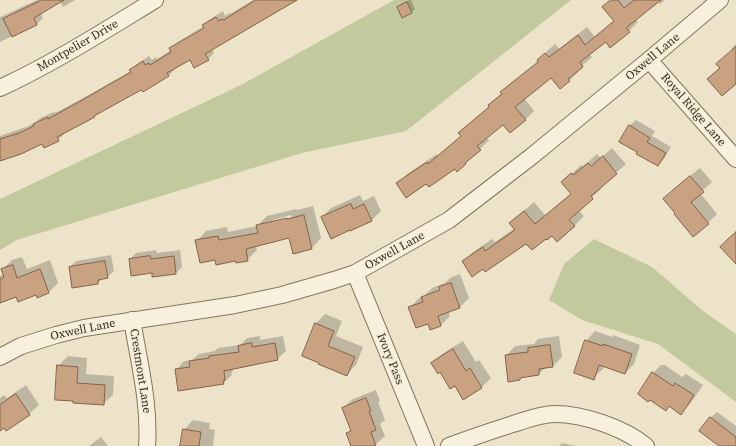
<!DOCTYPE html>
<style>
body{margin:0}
canvas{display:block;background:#ece3c9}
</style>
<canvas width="736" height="446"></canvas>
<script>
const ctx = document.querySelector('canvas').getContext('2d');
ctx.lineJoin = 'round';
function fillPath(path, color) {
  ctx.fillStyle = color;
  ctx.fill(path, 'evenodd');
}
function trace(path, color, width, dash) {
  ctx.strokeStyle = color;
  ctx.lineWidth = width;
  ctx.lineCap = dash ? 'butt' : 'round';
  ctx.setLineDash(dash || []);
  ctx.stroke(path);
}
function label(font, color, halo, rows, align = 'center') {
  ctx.font = font + ' "Source Serif 4",serif';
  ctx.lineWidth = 3;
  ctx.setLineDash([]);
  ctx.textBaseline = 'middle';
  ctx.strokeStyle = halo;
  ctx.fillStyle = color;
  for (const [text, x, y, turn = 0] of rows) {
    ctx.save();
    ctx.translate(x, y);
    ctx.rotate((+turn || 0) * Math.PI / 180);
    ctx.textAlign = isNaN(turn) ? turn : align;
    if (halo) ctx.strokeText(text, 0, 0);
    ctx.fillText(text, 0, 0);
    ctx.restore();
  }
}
fillPath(new Path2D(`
 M394,0H571L406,131L302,153L17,240L0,250V199L241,85Z
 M594,239L652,267L703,311L736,334V402L658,344L582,320L549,300L564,264Z`), '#c2ca9d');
fillPath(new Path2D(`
 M37,0H75L63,7L60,2L41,13L43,18L37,24L0,42V17Z
 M253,0H298L291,4L290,3L212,49L214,53L208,59H190L174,68L175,69L169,75L143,91L142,88L64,133V134L58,140L43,143L0,160V136L26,127L36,122L40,118L54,112L55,113L85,97L131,71L137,64L149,56L152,60L156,57L157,59L171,50V49L177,42L204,26V25L210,19L223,11L225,16L229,13L230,14ZM208,25L209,26L176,45V43Z
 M409,0H411L415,9L412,12L402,16L398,7L401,4Z
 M611,0H665L660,4L658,1L636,20L638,22L629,31L606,41L589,54L592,57L577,70L578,72L569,81L551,76L524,98L534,111L525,120L503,123L486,137L489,140L466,163L457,170L455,168L426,183H398L407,174L437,154L438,156L462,136L460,133L469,124L490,106H489L511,83L539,61L538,60L547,51L555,44L559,49L587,27L595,37L614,20L604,7Z
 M736,44V83L709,79L720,67L732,50L731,49Z
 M636,120L655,131L652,136L671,147L664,159L658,165L629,126Z
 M612,148L626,164L600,187L601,189L578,210L584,216L574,226L552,235L527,242L483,268L463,261L473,252L492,239L495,242L515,228L511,223L520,214L534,202L545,215L572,193L563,182L581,165L583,166L597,154L601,158Z
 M700,168L712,182L700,193L717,214L708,223L677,213L665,199L674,189Z
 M360,195L363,201L374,196L381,211L372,220L351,230L322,217L331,208Z
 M313,206L321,238L312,248L290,237L256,246L257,250L247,260H236L215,259L197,241L206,231L227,227L228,232L257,226L267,216L296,209L297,210ZM291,215L292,217L267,224V222Z
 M156,250L157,253L180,250L182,267L176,273L152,272L130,259L136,253Z
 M111,255L114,271L107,277L103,278L98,283L70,267L76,261Z
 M22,257L27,269L50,260L58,283L49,292L16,296L0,294V276L4,273L2,270L12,260Z
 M460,274L469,298L460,307L448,311L450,316L441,325L428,323L410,308L419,298L423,297L432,288L445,283L450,278Z
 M325,314L342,321L336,336L363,347L356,365L347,374L320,364L315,324Z
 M595,331L612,337L613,335L640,345L634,364L625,373L604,366L603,369L593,378L586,341Z
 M260,336V340L283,336L286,351L277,359L232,368L233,371L231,373L232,375L223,383L176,370L184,361L192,360L199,354L215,351L218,348L240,345L247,338Z
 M559,336L562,357L553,366L546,367L539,374L523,376L520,379L506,356L515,346L534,344L538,339Z
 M463,341L476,362L479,360L491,378L482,387L455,385L432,363L442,354Z
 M68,356L87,358L86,374L114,376L113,395L103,404L74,402L58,366Z
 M661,365H665L682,377L686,374L703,385L690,404L681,413L670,406L666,409L651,375Z
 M26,385L39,405L29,414L6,429L4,426H0V398L4,395L7,398Z
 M376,390L380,401L378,402L385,420L380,424L385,436L375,445L373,446H352L347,433L352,429L343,408L353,399Z
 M717,412L736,426V445L735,446H720L710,418Z
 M193,420L210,423L209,429L215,430L213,446H181L184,430Z
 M101,437L108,446H89Z
 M562,443L576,446H559Z`), '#0003');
const building = new Path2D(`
 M42,0H64L34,18L37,25L12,37L3,19Z
 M256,0H297L205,54L209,60L194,68L190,60L167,73L169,76L143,92L141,90L94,116L95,117L57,137L59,141L44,148L42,144L21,154L0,161V139L19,133L34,126L33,124L48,117V119L77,103L131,72L129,70L143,61L145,65L149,63L150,65L171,52L169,48L204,28L202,25L216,17L219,21L222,19L223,20Z
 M611,0H618L624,8L634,0H661L626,28L630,32L610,48L606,42L580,62L583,67L568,79L570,81L560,89L551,78L515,107L526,120L510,133L503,125L477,146L481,150L465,163L466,164L457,172L455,169L429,187L426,184L406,198L396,183L427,162L428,164L461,136L458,133L489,107L488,105L502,94L500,92L538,62L537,60L545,53L549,57L578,35L585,45L614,21L602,7Z
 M407,2L412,13L402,18L397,7Z
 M736,47V84L722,96L707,79L720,68L716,64Z
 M629,125L650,138L647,142L666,153L658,166L636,154L637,152L619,142Z
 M603,156L617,174L591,196L593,199L569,220L575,226L557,242L552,236L547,240L546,239L532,250L526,244L485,272L483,269L472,277L462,261L483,247L485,251L515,230L509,223L524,211L535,224L571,194L561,182L571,173L573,175L588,163L591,166Z
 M690,176L704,192L691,202L709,224L693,237L674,214L675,213L663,199Z
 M351,204L353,209L364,204L372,221L350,231V230L331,239L321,217Z
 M304,215L312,249L293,254L289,238L246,249L248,261L236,263L235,261L216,265L215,260L200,263L195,240L218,236L219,240L258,233L256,225L287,218V219Z
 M736,232V264L720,247Z
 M150,256L151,259L174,256L176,274L152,277V273L131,276L129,259Z
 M105,261L108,278L98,280V284L72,288L69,267Z
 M13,265L17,278L40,269L49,293L37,298L36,295L18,302L16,297L0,303V279L4,277L1,269Z
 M451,283L460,308L438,316L441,326L430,330L428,324L416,328L408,307L423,302L421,297L440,290L439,287Z
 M315,323L334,331L328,346L355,357L347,376L318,364L319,363L302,356Z
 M585,340L603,346V344L632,354L625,374L599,365L594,380L574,373Z
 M252,343V347L275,343L278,360L224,371L225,381H223L224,384L178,391L175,369L190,367L189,361L209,358V356L239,352L238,346Z
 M550,345L553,367L539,369V375L520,378V380L508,382L505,355L528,352V348Z
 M453,349L466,371L470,368L482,388L463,400L455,386L450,389L440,372L438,374L431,363Z
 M57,365L78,367L77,383L105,385L104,405L73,403V401L55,400Z
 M652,372L673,386L675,383L694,395L681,415L669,406L666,411L650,400L648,402L638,394Z
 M16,394L30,415L6,431L4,428L0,431V405Z
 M366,398L371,411H369L376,430L371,432L376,446H351L346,433L351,431L342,408Z
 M710,417L736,437V446H719L699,431Z
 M183,429L201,432L199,446H180Z`);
fillPath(building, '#c8a281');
trace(building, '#856246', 1);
const street = new Path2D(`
 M649,60L736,159
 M0,88C54,63 104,31 155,0
 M355,273L426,446
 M132,320C139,362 150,404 147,446
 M0,357L21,346L56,335L84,328L235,305L282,295L334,280L355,273L449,220L532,156L649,60L720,0
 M449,446C470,438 491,431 513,424C526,420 540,414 555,414C584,414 624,428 646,446`);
trace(street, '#87765e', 18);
trace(street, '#f7f0dc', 16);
label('12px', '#392e21', '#f4edd8', [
 ["Montpelier Drive",78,46,-30],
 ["Oxwell Lane",653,57,-40],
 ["Royal Ridge Lane",693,110,49],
 ["Oxwell Lane",395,251,-29],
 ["Oxwell Lane",83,330,-12],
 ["Ivory Pass",390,359,68],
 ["Crestmont Lane",140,371,81]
]);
</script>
